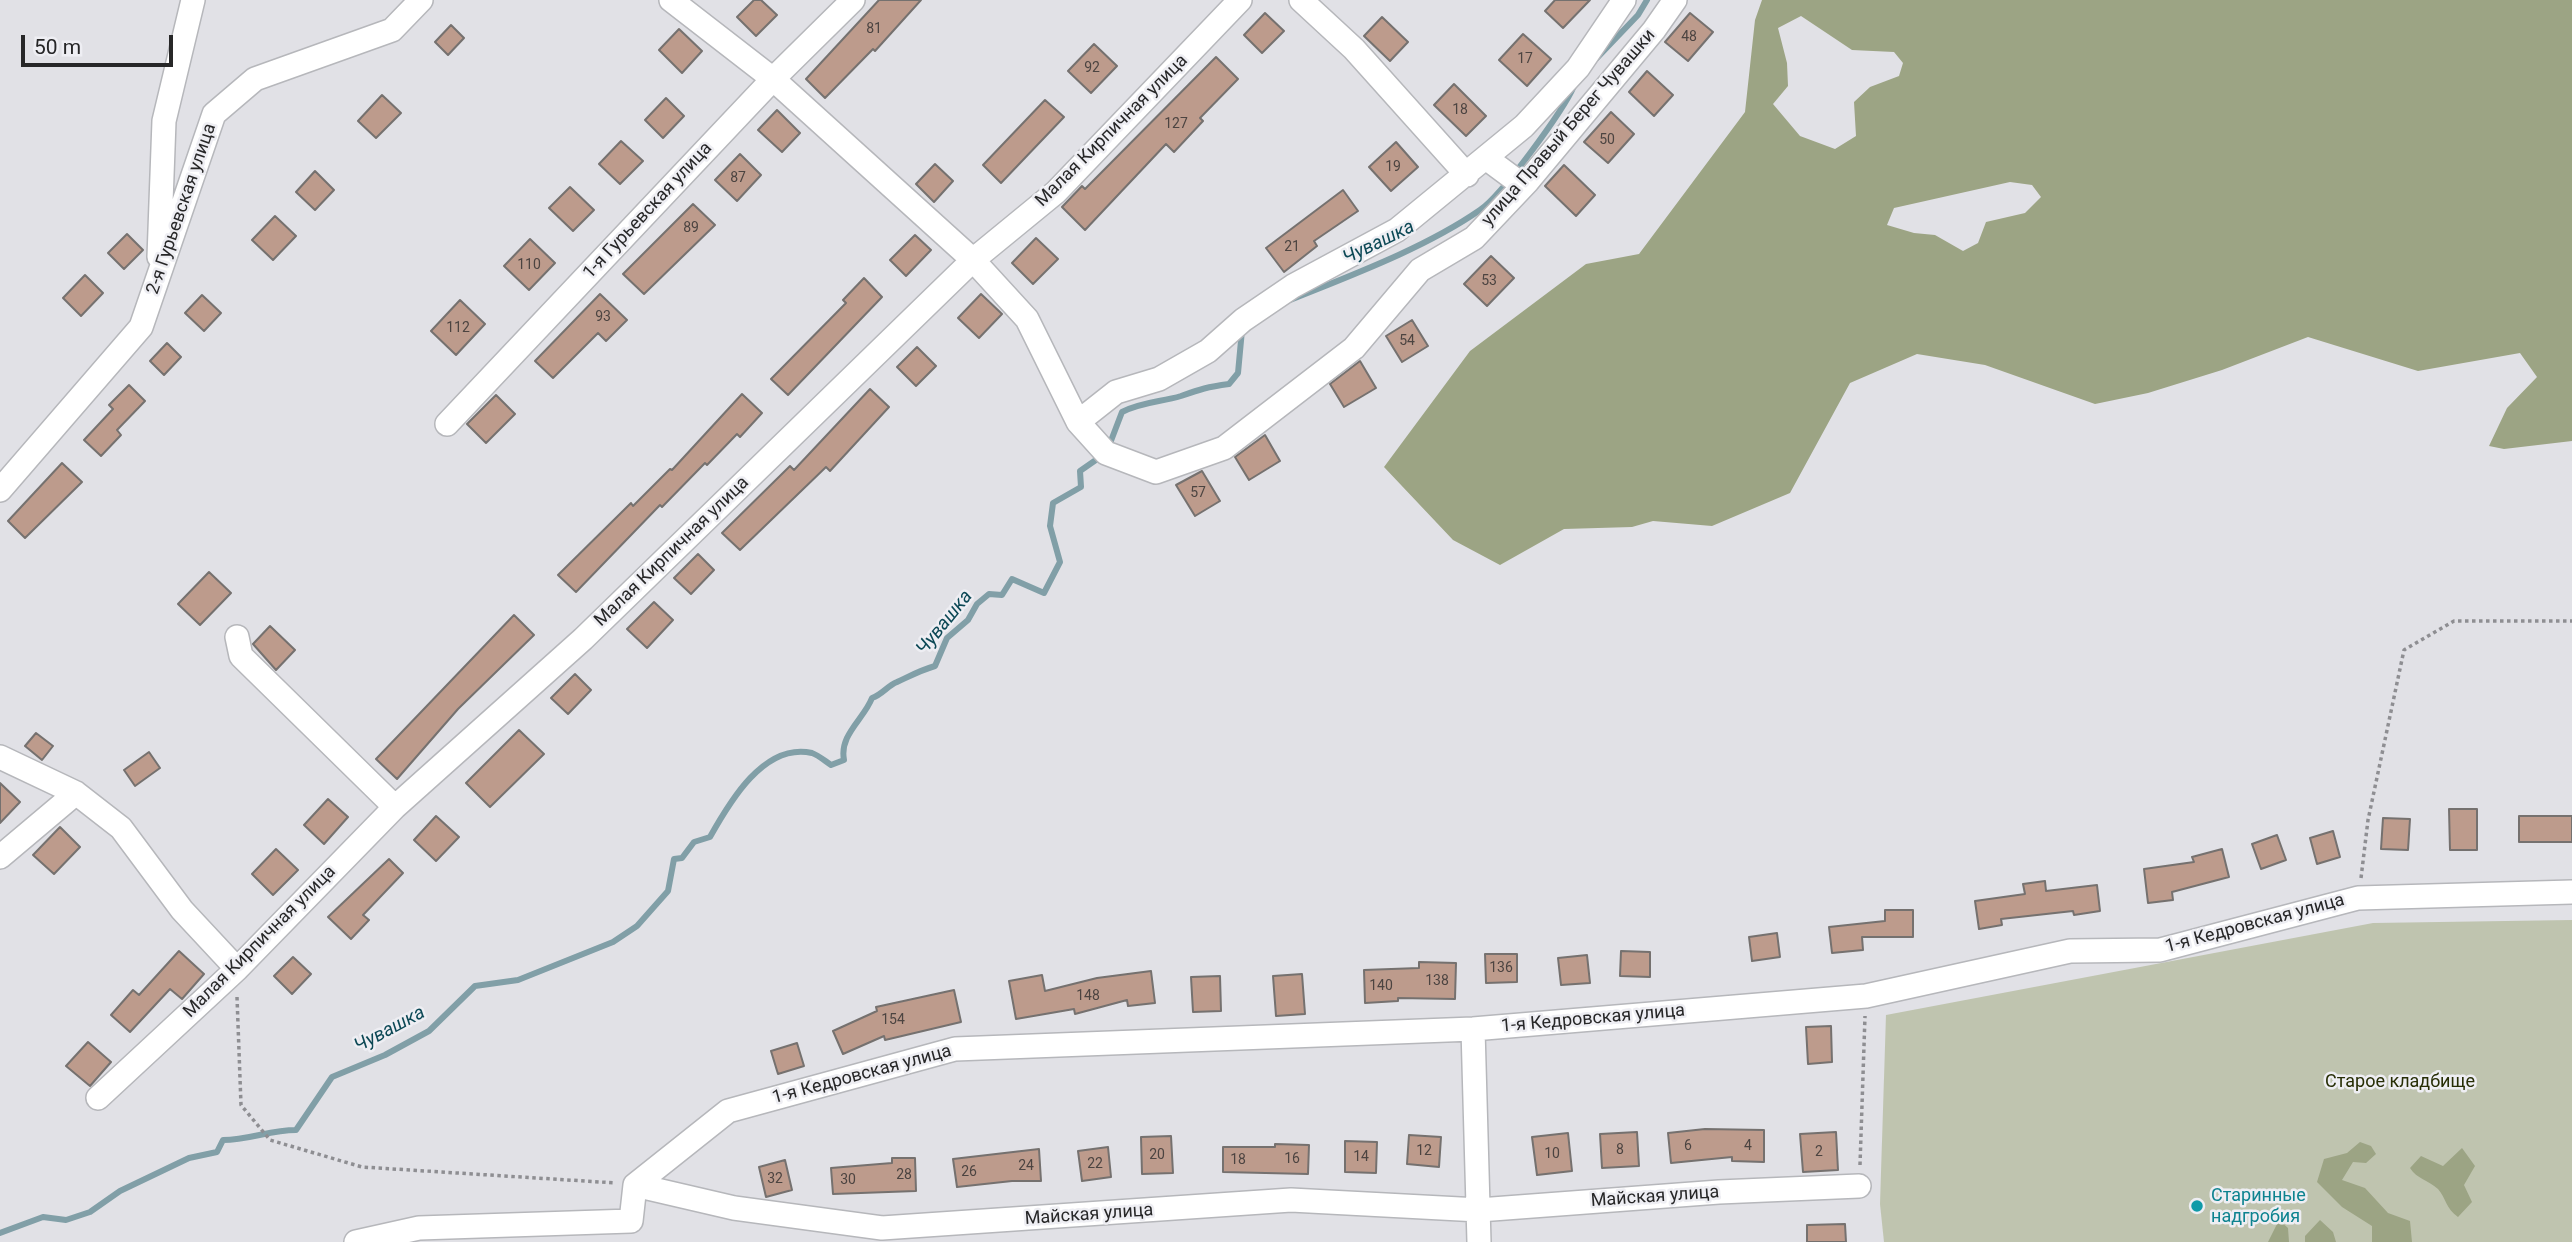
<!DOCTYPE html>
<meta charset="utf-8">
<style>
body{margin:0}
#map{position:relative;width:2572px;height:1242px;overflow:hidden;background:#e1e1e6;font-family:Roboto,sans-serif}
canvas{display:block}
.scale{position:absolute;left:21px;top:35px;width:152px;height:32px;box-sizing:border-box;border:4px solid #272728;border-top:0;padding-left:9px;font-size:21px;line-height:24px;white-space:nowrap;color:#272728;-webkit-text-stroke:5px #eeeef3;paint-order:stroke}
</style>
<div id="map">
<canvas width="2572" height="1242"></canvas>
<div class="scale">50 m</div>
</div>
<script>
const ctx = document.querySelector('canvas').getContext('2d');
ctx.lineJoin = 'round';
function fillPath(path, color) {
  ctx.fillStyle = color;
  ctx.fill(path, 'evenodd');
}
function trace(path, color, width, dash) {
  ctx.strokeStyle = color;
  ctx.lineWidth = width;
  ctx.lineCap = dash ? 'butt' : 'round';
  ctx.setLineDash(dash || []);
  ctx.stroke(path);
}
function label(font, color, halo, rows, align = 'center') {
  ctx.font = font + ' Roboto,sans-serif';
  ctx.lineWidth = 5;
  ctx.setLineDash([]);
  ctx.textBaseline = 'middle';
  ctx.strokeStyle = halo;
  ctx.fillStyle = color;
  for (const [text, x, y, turn = 0] of rows) {
    ctx.save();
    ctx.translate(x, y);
    ctx.rotate((+turn || 0) * Math.PI / 180);
    ctx.textAlign = isNaN(turn) ? turn : align;
    if (halo) ctx.strokeText(text, 0, 0);
    ctx.fillText(text, 0, 0);
    ctx.restore();
  }
}
fillPath(new Path2D(`
 M2572,920V1242H1884L1880,1204L1886,1015L2373,923Z`), '#bfc4af');
fillPath(new Path2D(`
 M1762,0H2572V441L2504,449L2489,446L2507,408L2537,377L2520,353L2418,371L2308,337L2222,370L2148,393L2095,404L1985,365L1917,354L1850,383L1790,493L1712,526L1653,521L1632,527L1564,529L1500,565L1453,540L1384,467L1470,351L1586,264L1639,254L1745,112L1755,20ZM1801,16L1852,50L1894,52L1903,63L1899,76L1870,87L1854,102L1856,136L1835,149L1800,136L1773,104L1788,86L1787,63L1778,28ZM2010,182L2032,185L2041,197L2025,213L1986,222L1978,243L1963,251L1935,235L1914,233L1887,225L1894,208Z
 M2360,1142L2371,1146L2376,1154L2366,1163L2353,1162L2342,1180L2365,1188L2388,1213L2410,1221L2412,1242H2372V1226L2342,1207L2317,1182L2324,1159L2347,1153Z
 M2462,1148L2475,1166L2464,1185L2472,1202L2458,1217C2446,1209 2446,1198 2438,1189C2428,1180 2417,1179 2410,1168L2421,1156L2443,1166Z
 M2279,1220L2288,1228L2289,1242H2268Z
 M2320,1220L2333,1232L2336,1242H2305V1236Z`), '#9ca484');
trace(new Path2D(`
 M1596,59L1638,15L1647,0
 M1290,300C1352,275 1425,248 1480,210C1502,195 1563,111 1574,86
 M1109,446L1122,412C1141,402 1161,402 1181,396C1201,389 1207,387 1229,384L1238,373L1242,330
 M0,1233L43,1217L66,1220L90,1212L120,1191L189,1158L217,1152L223,1140C249,1140 270,1130 296,1130L332,1077L385,1055L429,1031L475,986L518,980L613,942L637,926L668,891L674,859L682,858L694,842L710,837C729,803 764,742 812,753C818,755 825,761 831,765L844,760C839,735 864,719 872,698C883,694 887,686 897,682C910,676 921,670 935,666L947,638L968,620L977,604L989,594L1002,595L1012,579L1044,593L1060,562L1050,526L1053,503L1081,487L1080,471L1103,455`), '#819fa7', 6);
const building = new Path2D(`
 M754,0H761L777,15L756,36L737,17Z
 M879,0H921L875,51L873,49L825,98L806,79Z
 M1555,0H1590L1563,28L1545,11Z
 M1265,13L1284,31L1262,53L1244,35Z
 M1690,13L1713,32L1688,61L1665,42Z
 M1382,17L1408,42L1390,61L1364,36Z
 M451,25L464,38L448,55L435,42Z
 M679,29L702,51L682,73L659,50Z
 M1523,34L1551,59L1527,86L1499,60Z
 M1094,44L1117,66L1091,93L1068,71Z
 M1216,57L1238,79L1200,118L1203,121L1174,152L1166,144L1085,230L1062,207L1082,186L1085,189Z
 M1647,71L1673,95L1654,116L1629,92Z
 M1454,84L1486,116L1466,136L1434,105Z
 M382,95L401,113L376,138L358,121Z
 M666,98L684,116L663,138L645,120Z
 M1045,100L1064,117L1001,183L983,165Z
 M777,110L800,133L782,152L758,130Z
 M1611,112L1634,134L1608,163L1584,142Z
 M621,141L643,161L620,184L599,164Z
 M1396,142L1418,167L1391,191L1369,167Z
 M740,154L761,175L737,201L715,180Z
 M935,164L953,181L934,202L916,184Z
 M1564,165L1595,195L1576,216L1545,186Z
 M315,171L334,190L315,210L296,192Z
 M570,187L594,210L573,231L549,208Z
 M1343,190L1358,211L1314,241L1317,246L1284,272L1266,248Z
 M693,204L715,225L644,294L623,274Z
 M275,216L296,236L273,260L252,240Z
 M127,234L143,250L124,269L108,253Z
 M915,235L931,250L906,276L890,260Z
 M1036,238L1058,259L1033,284L1012,263Z
 M530,239L555,263L529,290L504,266Z
 M1491,256L1514,278L1487,306L1464,284Z
 M85,275L103,293L81,316L63,298Z
 M864,278L882,297L788,395L771,379L846,303L843,300Z
 M600,294L627,320L606,341L598,333L553,378L535,361Z
 M981,294L1002,314L979,338L958,318Z
 M202,295L221,313L204,331L185,313Z
 M460,300L485,324L456,355L431,331Z
 M1412,320L1428,346L1402,362L1386,336Z
 M167,343L181,357L164,375L150,361Z
 M917,347L936,366L916,386L897,367Z
 M1360,361L1376,388L1344,407L1330,384Z
 M129,385L145,401L117,430L121,435L101,456L84,440L113,409L109,405Z
 M870,389L889,407L830,471L826,467L740,550L722,533L790,466L794,470Z
 M742,394L762,413L740,437L737,434L707,465L705,463L662,507L660,505L576,592L558,575L631,503L633,506L670,469L672,470Z
 M496,395L515,414L486,443L467,424Z
 M1265,435L1280,461L1249,480L1235,457Z
 M62,463L82,482L25,538L8,521Z
 M1202,471L1220,501L1195,516L1176,485Z
 M698,554L714,570L691,594L674,578Z
 M209,572L231,593L200,625L178,604Z
 M654,602L673,620L647,648L627,629Z
 M514,615L534,635L458,709L397,779L376,759Z
 M270,626L295,650L276,670L253,644Z
 M575,674L591,690L568,714L551,698Z
 M519,730L544,754L490,807L466,783Z
 M36,733L53,746L42,760L25,746Z
 M149,752L160,768L135,786L124,770Z
 M0,783L20,802L0,823Z
 M328,799L348,817L324,844L304,825Z
 M2449,809H2477V850H2450Z
 M436,816L459,837L436,861L414,840Z
 M2519,816H2572V842H2519Z
 M2383,818L2410,819L2408,850L2381,849Z
 M60,827L80,847L54,874L33,855Z
 M2333,831L2340,857L2317,864L2310,838Z
 M2277,835L2286,860L2261,869L2252,844Z
 M276,849L298,870L273,895L252,874Z
 M2222,849L2229,877L2172,892L2173,900L2148,903L2144,869L2194,862L2192,857Z
 M389,859L403,873L363,915L369,920L351,939L328,917Z
 M2045,881L2046,891L2097,885L2100,911L2074,915L2073,911L2001,919L2002,925L1979,929L1975,901L2025,894L2023,884Z
 M1885,910H1913V937H1862L1863,950L1832,953L1829,927L1885,921Z
 M1777,933L1780,957L1752,961L1749,937Z
 M179,951L204,974L182,999L170,989L130,1032L111,1015L133,990L139,995Z
 M1621,951L1650,952V977L1620,976Z
 M1485,954H1517V982L1486,983Z
 M1587,955L1590,983L1561,985L1558,958Z
 M293,957L311,974L292,994L274,976Z
 M1419,962L1456,963L1455,999L1398,998V1001L1365,1003L1364,970L1419,968Z
 M1151,971L1155,1003L1128,1006L1127,1000L1075,1014L1074,1009L1016,1019L1009,981L1042,975L1045,991L1097,978Z
 M1302,974L1305,1014L1276,1016L1273,976Z
 M1220,976L1221,1011L1193,1012L1191,977Z
 M954,990L961,1022L885,1040L884,1036L843,1054L833,1031L877,1011L876,1007Z
 M1831,1026L1832,1062L1808,1064L1806,1027Z
 M88,1042L111,1062L90,1086L66,1066Z
 M797,1043L804,1066L778,1074L771,1051Z
 M1705,1129L1764,1130V1162L1732,1161V1157L1671,1163L1668,1133Z
 M1637,1132L1639,1166L1602,1168L1600,1134Z
 M1836,1132L1838,1170L1803,1172L1800,1134Z
 M1568,1133L1572,1171L1537,1175L1532,1137Z
 M1409,1135L1441,1137L1439,1167L1407,1164Z
 M1171,1136L1173,1173L1142,1174L1141,1137Z
 M1345,1141L1377,1142L1376,1173L1345,1172Z
 M1275,1144L1309,1145L1308,1174L1223,1172V1147H1275Z
 M1108,1147L1111,1177L1082,1181L1078,1151Z
 M1039,1149L1041,1181H1012L957,1187L953,1159Z
 M892,1158H915L916,1191L833,1194L831,1168L892,1163Z
 M785,1160L792,1190L766,1197L759,1167Z
 M1845,1224L1846,1242H1807V1225Z`);
fillPath(building, '#bd9b8c');
trace(building, '#75716f', 2);
const minor = new Path2D(`
 M671,0L773,79L973,260L1027,319L1078,422L1106,453L1156,472L1224,448L1354,348L1420,270L1474,238L1528,181L1654,30L1675,0
 M1301,0L1354,49L1467,175
 M1486,158L1517,181H1528
 M159,257L164,121L193,0
 M1078,422L1116,392L1159,379L1208,351L1243,320L1293,286L1397,230L1524,126L1578,68L1624,0
 M447,424L773,79L853,0
 M0,490L141,327L214,114L255,79L392,30L421,0
 M237,637L241,656L395,807
 M0,757L76,793L121,828L182,910L237,969
 M0,857L76,793
 M1473,1029L1479,1242
 M98,1098L237,969L395,807L583,639L973,260L1056,192L1240,0
 M635,1185L728,1111L955,1049L1473,1029L1866,996L2070,951L2160,950L2358,898L2572,892
 M356,1242L419,1228L631,1221L635,1185L734,1208L882,1228L1291,1200L1479,1210L1719,1192L1859,1186`);
trace(minor, '#b6b7bb', 26);
trace(new Path2D(`
 M2361,878L2368,820L2404,650L2454,621H2572
 M237,997L241,1105L270,1140L362,1167L616,1183
 M1860,1165L1865,1016`), '#8e8e92', 3.5, [3.5, 3.5]);
trace(minor, '#fff', 23);
for (const [x, y, r, color] of [
 [2197,1206,7,"#0f9aa8"]
]) {
  const dot = new Path2D();
  dot.arc(x, y, r, 0, 2 * Math.PI);
  ctx.fillStyle = color;
  ctx.fill(dot);
  trace(dot, '#eeeef3', 2.5);
}
label('14px', '#4c4441', null, [
 ["81",874,29],
 ["48",1689,37],
 ["17",1525,59],
 ["92",1092,68],
 ["18",1460,110],
 ["127",1176,124],
 ["50",1607,140],
 ["19",1393,167],
 ["87",738,178],
 ["89",691,228],
 ["21",1292,247],
 ["110",529,265],
 ["53",1489,281],
 ["93",603,317],
 ["112",458,328],
 ["54",1407,341],
 ["57",1198,493],
 ["136",1501,968],
 ["138",1437,981],
 ["140",1381,986],
 ["148",1088,996],
 ["154",893,1020],
 ["6",1688,1146],
 ["4",1748,1146],
 ["8",1620,1150],
 ["12",1424,1151],
 ["2",1819,1152],
 ["10",1552,1154],
 ["20",1157,1155],
 ["14",1361,1157],
 ["16",1292,1159],
 ["18",1238,1160],
 ["22",1095,1164],
 ["24",1026,1166],
 ["26",969,1172],
 ["28",904,1175],
 ["32",775,1179],
 ["30",848,1180]
]);
label('18px', '#272728', '#eeeef3', [
 ["улица Правый Берег Чувашки",1569,128,-49],
 ["Малая Кирпичная улица",1112,131,-45],
 ["2-я Гурьевская улица",182,209,-71],
 ["1-я Гурьевская улица",648,211,-47],
 ["Малая Кирпичная улица",672,552,-44],
 ["1-я Кедровская улица",2255,924,-15],
 ["Малая Кирпичная улица",260,942,-45],
 ["1-я Кедровская улица",1593,1019,-5],
 ["1-я Кедровская улица",862,1075,-15],
 ["Майская улица",1655,1197,-4],
 ["Майская улица",1089,1215,-4]
]);
label('18px', '#272e05', '#eeeef3', [
 ["Старое кладбище",2400,1082]
]);
label('18px', '#0d838f', '#eeeef3', [
 ["Старинные",2211,1196],
 ["надгробия",2211,1217]
], 'left');
label('italic 19px', '#0c4855', '#eeeef3', [
 ["Чувашка",1379,243,-26],
 ["Чувашка",945,623,-51],
 ["Чувашка",390,1030,-28]
]);
</script>
